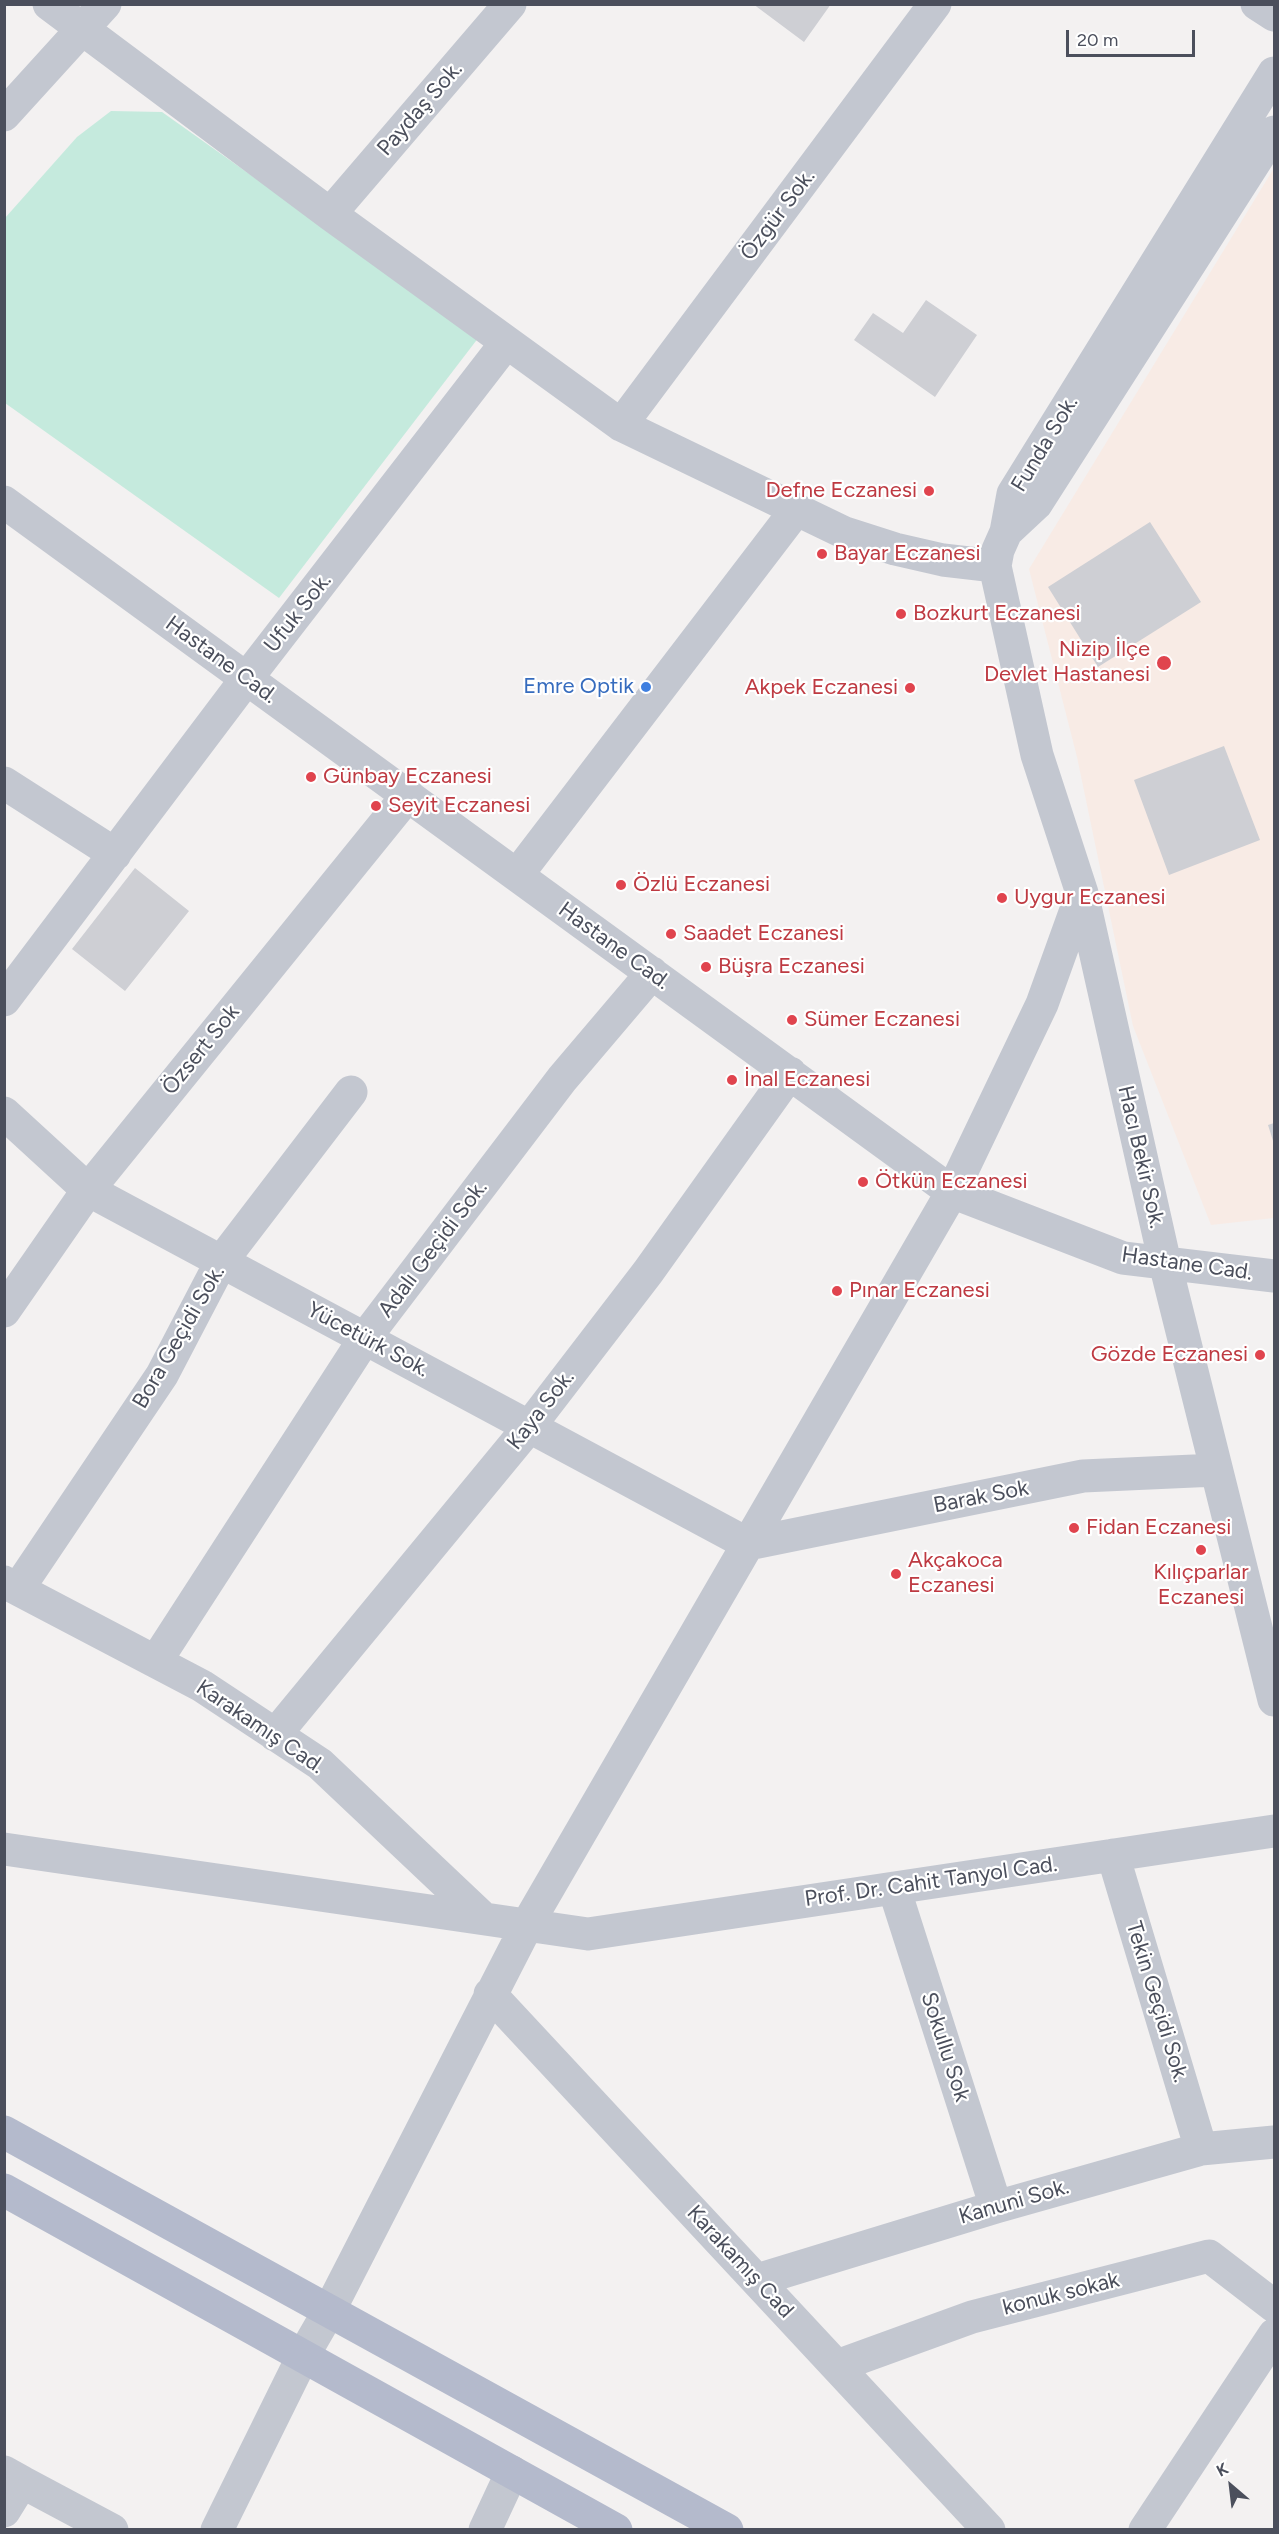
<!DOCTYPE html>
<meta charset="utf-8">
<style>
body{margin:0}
#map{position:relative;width:1279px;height:2534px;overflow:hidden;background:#f3f1f1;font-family:Figtree,sans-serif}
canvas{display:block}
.frame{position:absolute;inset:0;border:6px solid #4b4f5c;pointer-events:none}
.north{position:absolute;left:1201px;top:2456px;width:60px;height:60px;-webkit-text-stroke:4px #fff;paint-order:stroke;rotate:332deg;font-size:16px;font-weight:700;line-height:24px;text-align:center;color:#4b4f5c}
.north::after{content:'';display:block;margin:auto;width:21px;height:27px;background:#4b4f5c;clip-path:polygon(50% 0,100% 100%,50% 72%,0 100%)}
.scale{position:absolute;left:1066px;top:30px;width:129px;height:27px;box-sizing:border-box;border:3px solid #4b4f5c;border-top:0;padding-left:8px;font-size:18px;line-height:21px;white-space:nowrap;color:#4b4f5c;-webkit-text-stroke:4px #fff;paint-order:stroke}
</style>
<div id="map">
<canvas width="1279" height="2534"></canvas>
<div class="frame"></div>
<div class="north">K</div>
<div class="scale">20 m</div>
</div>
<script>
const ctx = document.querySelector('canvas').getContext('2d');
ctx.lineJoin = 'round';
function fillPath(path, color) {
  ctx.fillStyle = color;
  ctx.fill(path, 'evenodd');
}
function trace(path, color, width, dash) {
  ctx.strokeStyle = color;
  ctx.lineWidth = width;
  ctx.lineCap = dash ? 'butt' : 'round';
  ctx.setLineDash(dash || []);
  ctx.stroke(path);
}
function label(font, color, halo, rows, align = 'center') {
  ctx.font = font + ' Figtree,sans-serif';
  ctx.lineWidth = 4.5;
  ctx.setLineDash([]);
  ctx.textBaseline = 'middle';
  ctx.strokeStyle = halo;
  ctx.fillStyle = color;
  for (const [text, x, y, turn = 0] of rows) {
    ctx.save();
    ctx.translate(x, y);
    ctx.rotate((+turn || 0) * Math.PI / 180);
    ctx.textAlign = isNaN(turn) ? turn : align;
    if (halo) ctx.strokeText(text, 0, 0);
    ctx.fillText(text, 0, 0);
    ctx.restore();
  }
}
fillPath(new Path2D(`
 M1274,168V1218L1211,1225L1133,1026L1077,757L1029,569Z`), '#f8ebe5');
fillPath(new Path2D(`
 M111,111L162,112L479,337L279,598L5,403V218L77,137Z`), '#c5eadd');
fillPath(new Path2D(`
 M753,4H831L804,42Z
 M926,300L977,335L935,397L854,340L873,313L903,333Z
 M1150,522L1201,602L1098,667L1048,587Z
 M1224,746L1260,840L1169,875L1134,780Z
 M135,868L189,911L125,991L72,949Z
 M1274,1123V1144L1268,1125Z`), '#cecfd4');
trace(new Path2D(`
 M49,4L330,214L621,425L845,533L895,549L943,560L995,566
 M1257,4L1274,15
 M4,115L105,4
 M330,214L510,4
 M621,425L935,4
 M4,502L952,1192L1123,1258L1274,1276
 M1006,532L1036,504L1274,132
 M4,783L115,854
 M517,875L796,510
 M1082,893L1165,1263L1274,1700
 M4,1000L247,678L506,343
 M4,1113L88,1190L748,1544L1083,1476L1216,1470
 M4,1311L88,1190L408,795
 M4,1582L202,1686L320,1764L483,1918
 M18,1589L162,1375L221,1262L351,1092
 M156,1661L365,1338L562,1079L652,973
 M275,1735L529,1427L648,1272L790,1073
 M4,1849L588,1934L1274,1831
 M1113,1855L1201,2149
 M894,1888L996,2207
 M490,1994L989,2530
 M757,2280L996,2207L1201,2149L1274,2142
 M837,2366L972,2317L1209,2256L1274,2306
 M4,2472L22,2482L4,2511
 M22,2482L112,2530
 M217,2530L303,2356L329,2311L527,1925L952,1192L1042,1004L1082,893L1037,755L995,566L998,550L1006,532L1013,494L1274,73
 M485,2530L512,2472
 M1145,2530L1274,2335`), '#c3c7d0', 33);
trace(new Path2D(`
 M4,2132L727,2530
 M4,2190L616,2530`), '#b4bacc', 33);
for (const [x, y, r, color] of [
 [929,491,6,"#e0444e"],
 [822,554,6,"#e0444e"],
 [901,614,6,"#e0444e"],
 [1164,663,8,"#e0444e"],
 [646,687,6,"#3f7fe0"],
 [910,688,6,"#e0444e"],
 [311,777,6,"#e0444e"],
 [376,806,6,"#e0444e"],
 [621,885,6,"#e0444e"],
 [1002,898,6,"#e0444e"],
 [671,934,6,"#e0444e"],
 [706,967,6,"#e0444e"],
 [792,1020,6,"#e0444e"],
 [732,1080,6,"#e0444e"],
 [863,1182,6,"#e0444e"],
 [837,1291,6,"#e0444e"],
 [1260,1355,6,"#e0444e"],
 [1074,1528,6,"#e0444e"],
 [1201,1550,6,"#e0444e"],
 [896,1574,6,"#e0444e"]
]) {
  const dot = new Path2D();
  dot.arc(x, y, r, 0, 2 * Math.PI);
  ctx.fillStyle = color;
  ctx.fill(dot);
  trace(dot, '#fff', 2);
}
label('22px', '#4b4f5c', '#fff', [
 ["Paydaş Sok.",420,109,-49],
 ["Özgür Sok.",778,215,-53],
 ["Funda Sok.",1045,444,-59],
 ["Ufuk Sok.",298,613,-52],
 ["Hastane Cad.",221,660,36],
 ["Hastane Cad.",614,946,36],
 ["Özsert Sok",201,1050,-51],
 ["Hacı Bekir Sok.",1141,1157,77],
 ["Adalı Geçidi Sok.",433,1249,-53],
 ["Hastane Cad.",1187,1264,8],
 ["Bora Geçidi Sok.",179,1337,-60],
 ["Yücetürk Sok.",368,1340,28],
 ["Kaya Sok.",541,1410,-52],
 ["Barak Sok",981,1497,-11],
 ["Karakamış Cad.",260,1727,34],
 ["Prof. Dr. Cahit Tanyol Cad.",931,1882,-8],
 ["Tekin Geçidi Sok.",1157,2002,73],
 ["Sokullu Sok",945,2047,72],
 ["Kanuni Sok.",1014,2202,-16],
 ["Karakamış Cad",740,2262,47],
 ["konuk sokak",1061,2294,-14]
]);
label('22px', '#be3a42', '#fff', [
 ["Defne Eczanesi",917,491,"right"],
 ["Bayar Eczanesi",834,554],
 ["Bozkurt Eczanesi",913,614],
 ["Nizip İlçe",1150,650,"right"],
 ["Devlet Hastanesi",1150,675,"right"],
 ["Akpek Eczanesi",898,688,"right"],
 ["Günbay Eczanesi",323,777],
 ["Seyit Eczanesi",388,806],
 ["Özlü Eczanesi",633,885],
 ["Uygur Eczanesi",1014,898],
 ["Saadet Eczanesi",683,934],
 ["Büşra Eczanesi",718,967],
 ["Sümer Eczanesi",804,1020],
 ["İnal Eczanesi",744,1080],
 ["Ötkün Eczanesi",875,1182],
 ["Pınar Eczanesi",849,1291],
 ["Gözde Eczanesi",1248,1355,"right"],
 ["Fidan Eczanesi",1086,1528],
 ["Akçakoca",908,1561],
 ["Eczanesi",908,1586],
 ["Kılıçparlar",1201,1573,"center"],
 ["Eczanesi",1201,1598,"center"]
], 'left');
label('22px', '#366cbe', '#fff', [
 ["Emre Optik",634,687]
], 'right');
</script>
